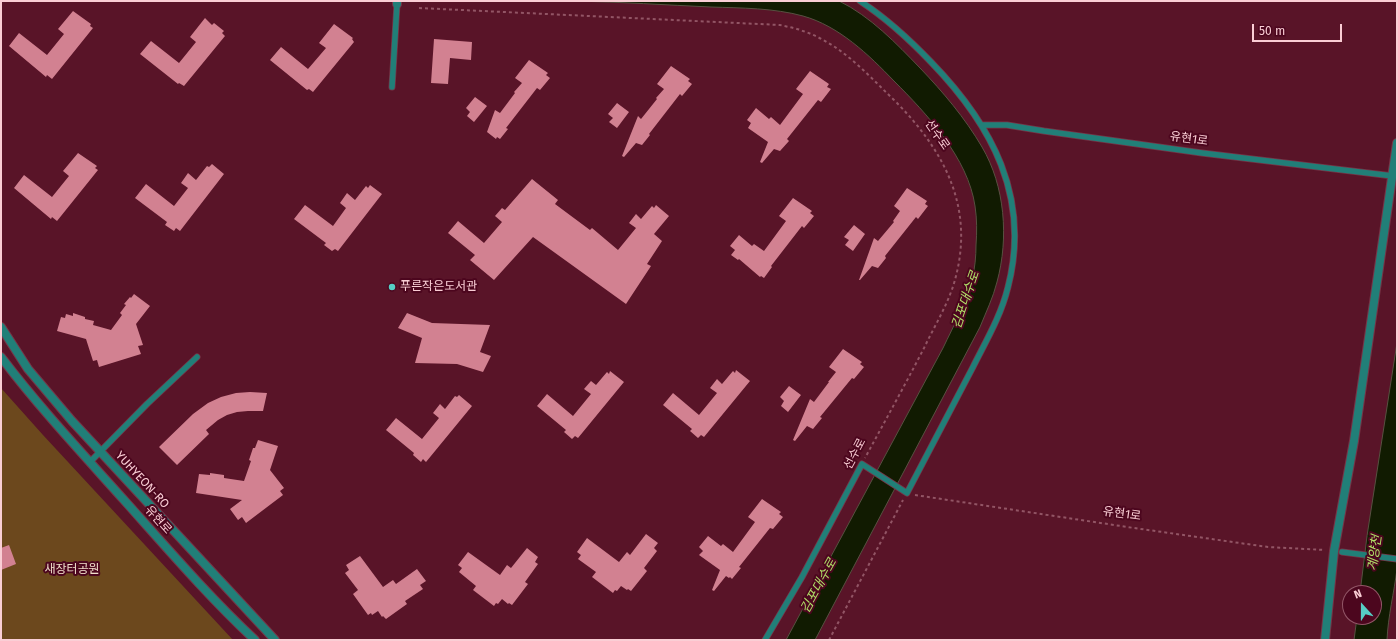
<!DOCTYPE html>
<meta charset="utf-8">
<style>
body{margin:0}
#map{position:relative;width:1398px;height:641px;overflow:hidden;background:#591428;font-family:"Fira Sans",sans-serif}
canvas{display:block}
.frame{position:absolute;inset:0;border:2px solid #faced5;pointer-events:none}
.north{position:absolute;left:1342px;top:585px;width:40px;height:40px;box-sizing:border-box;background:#4c061e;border:1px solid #925667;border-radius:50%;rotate:339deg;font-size:11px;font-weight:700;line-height:16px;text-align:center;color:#faced5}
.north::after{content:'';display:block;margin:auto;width:14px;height:18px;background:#56cec4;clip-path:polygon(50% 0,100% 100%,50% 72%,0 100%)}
.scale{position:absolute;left:1252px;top:24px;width:90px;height:18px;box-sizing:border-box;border:2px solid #faced5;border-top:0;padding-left:5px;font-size:12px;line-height:14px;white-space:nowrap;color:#faced5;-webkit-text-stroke:3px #4c061e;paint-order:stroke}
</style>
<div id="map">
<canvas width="1398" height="641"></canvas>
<div class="frame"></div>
<div class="north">N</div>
<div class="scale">50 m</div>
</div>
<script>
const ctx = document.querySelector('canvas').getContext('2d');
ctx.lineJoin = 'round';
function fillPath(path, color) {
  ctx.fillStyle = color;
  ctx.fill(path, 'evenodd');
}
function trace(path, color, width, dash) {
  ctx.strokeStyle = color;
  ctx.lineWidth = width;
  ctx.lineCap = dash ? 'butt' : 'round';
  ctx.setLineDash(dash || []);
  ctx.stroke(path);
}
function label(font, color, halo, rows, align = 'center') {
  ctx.font = font + ' "Fira Sans","Noto Sans KR",sans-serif';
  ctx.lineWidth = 4;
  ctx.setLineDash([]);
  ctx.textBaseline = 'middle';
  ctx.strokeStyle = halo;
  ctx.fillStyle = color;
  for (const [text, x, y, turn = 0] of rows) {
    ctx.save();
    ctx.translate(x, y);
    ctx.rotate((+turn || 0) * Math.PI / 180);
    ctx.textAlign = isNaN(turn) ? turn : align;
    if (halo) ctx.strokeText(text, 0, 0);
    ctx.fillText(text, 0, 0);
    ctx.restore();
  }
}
fillPath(new Path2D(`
 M1,388L43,435L233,640H1Z`), '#6c481d');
const water = new Path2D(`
 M575,1H839C870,16 897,44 920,68C943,92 965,118 982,147C1005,186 1009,238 997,282C993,298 986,312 980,327L815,640H786L943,348C954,325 966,303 972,280C975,268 976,256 976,245C977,232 977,219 975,206C968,158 927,114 894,81C869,55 839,26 803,16C774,8 741,8 711,7C666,5 621,2 575,1Z
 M1397,343V569C1394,593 1388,616 1387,640H1354L1357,617H1374V593H1360L1367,536Z`);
fillPath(water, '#111b01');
trace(water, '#575141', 1);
fillPath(new Path2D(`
 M73,11L91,24L90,26L93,28L52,79L47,75L46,77L9,46L19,33L47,55L64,34L58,29Z
 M205,18L212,25L214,23L224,31L222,33L225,36L184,86L179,83L178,84L140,54L151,41L179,63L196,42L190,37Z
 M334,24L353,38L352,39L354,42L313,92L309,89L307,90L270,60L281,47L308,69L326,48L319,43Z
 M434,39L472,42L471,60L450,58L448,84L431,83Z
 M529,60L548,73L546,75L550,78L540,90L537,88L506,128L508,129L500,139L497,137L496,139L487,132L495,110L500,113L515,93L514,92L522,83L515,78Z
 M671,66L690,79L688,81L692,84L682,96L680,94L649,134L650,135L642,145L636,143L624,157L622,156L638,116L641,119L657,99L656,98L664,89L657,84Z
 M810,71L829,84L827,87L831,89L821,102L818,100L787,139L789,141L780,151L774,149L762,163L760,162L768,142L748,128L751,123L747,120L756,108L769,119L771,117L780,125L803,94L796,89Z
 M475,97L487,106L474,122L467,116L470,112L466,108Z
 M617,103L629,112L617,128L609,122L613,118L608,114Z
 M78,153L97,166L95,168L98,170L57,221L52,217L51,219L14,188L24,175L52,197L69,176L63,171Z
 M212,164L224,174L180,231L176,228L174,231L165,225L167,222L135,198L146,184L174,206L188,188L181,183L188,173L196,180L207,166L209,167Z
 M532,179L558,200L555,204L590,230L592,228L618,250L636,228L629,223L636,214L641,219L652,206L654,208L656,205L669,216L654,234L662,241L647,264L651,266L626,304L533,237L494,280L470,260L475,255L448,233L458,221L484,243L502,222L495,216L502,208L505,210Z
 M370,185L382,194L338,251L335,249L332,251L324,245L326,243L294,219L305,205L333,226L346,208L340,203L347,193L355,200L366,186L368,188Z
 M907,188L927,201L925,204L928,206L918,219L916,217L885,256L886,258L878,268L872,266L860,280H859L874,238L878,241L894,222L893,221L900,211L894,206Z
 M793,198L812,211L810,213L814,216L804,228L802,226L771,266L772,267L764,278L761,276L760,277L739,259L738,260L731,255L735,250L730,246L739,235L752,246L754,244L764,251L786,221L779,216Z
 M854,225L865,234L853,251L845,245L849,240L844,237Z
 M134,294L150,306L136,324L143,345L138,346L141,354L99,367L97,360L93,361L86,339L57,331L61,317L65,318L66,314L73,316V313L85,317V319L94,321L93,325L111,330L122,315L120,313L126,305L124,304L130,297L131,298Z
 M407,313L432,323L490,325L480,352L491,356L483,372L457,364L415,363L422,338L398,328Z
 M843,349L862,362L860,364L864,367L854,379L852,378L820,417L822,418L813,429L807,426L795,441L793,440L810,399L814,402L829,382H828L836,372L829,367Z
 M736,370L750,381L704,437L701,435L698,438L690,431L692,429L663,405L673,393L699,415L717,393L710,388L717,379L722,384L733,371L735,373Z
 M610,371L624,382L578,438L575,436L572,439L564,432L566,430L537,406L547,394L573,416L591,394L584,389L591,381L596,385L607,372L609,374Z
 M789,386L801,395L788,412L781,406L784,401L780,397Z
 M250,392L267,393L263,411H248L237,412L227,415L218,420L206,430L209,434L177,465L159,447L193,414L208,403L221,397L236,393Z
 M459,395L472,406L426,462L423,459L421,462L413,455L414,453L386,430L396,418L422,439L439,418L433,413L440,404L445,409L455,396L457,397Z
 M258,440L278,446L270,470L284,488L280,491L283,495L246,523L242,517L238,520L230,509L242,500L196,493L199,474L210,475V473L224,475V478L244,481L251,461L249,460L253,448H255Z
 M762,499L781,512L779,514L783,517L773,529L770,528L739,567L741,568L732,579L730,577L729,578L726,576L714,591L712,590L720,570L699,555L703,551L699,547L708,536L721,546L723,544L733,552L755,522L748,517Z
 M646,534L658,543L654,548L657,551L644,568L647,571L631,591L628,589L627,590L621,586L617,591L615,590L613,593L592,577L596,572L578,559L581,555L577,552L587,538L619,562L627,552L630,555Z
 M9,545L16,564L1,570V548Z
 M527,548L538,557L535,562L538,564L525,582L528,584L512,605L509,603L508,604L502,599L498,604L496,603L494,606L473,590L476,586L459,572L462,568L458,565L468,552L500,575L507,565L511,568Z
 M360,556L383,587L393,580L396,584L417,569L426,581L420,585L423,589L405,601L407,604L386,619L383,616L382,617L378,611L372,615L371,613L368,615L353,594L358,590L345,573L349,570L346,565Z`), '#d28191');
const service = new Path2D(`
 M392,87L397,4
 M982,125H1007L1044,131L1202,153L1393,176
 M90,462L147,404L197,357
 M1342,552L1397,559
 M765,640L802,577L862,464L907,493C929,451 951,409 973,367C986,341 1001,316 1008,287C1031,197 992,125 931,62C909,39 886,18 860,1`);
const minor = new Path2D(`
 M397,4V1
 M1325,640L1334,551L1354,441L1397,143`);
const tertiary = new Path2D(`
 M1,327L28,369L72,421L275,640
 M1,357C39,407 82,453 124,500C167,548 208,596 255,640`);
trace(service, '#763547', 7);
trace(minor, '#763547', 10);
trace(tertiary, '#763547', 10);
trace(new Path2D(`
 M419,8L780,25C788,27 796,28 803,31C841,44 866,73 894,100C943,149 974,205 956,276C950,301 935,325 924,348C905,385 885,421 865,458
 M915,495L1134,528L1268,547L1325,550
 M829,640L903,500`), '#925565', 2, [3, 3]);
trace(service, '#217f78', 5.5);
trace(minor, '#217f78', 8);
trace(tertiary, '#217f78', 8);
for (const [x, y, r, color] of [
 [392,287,4,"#56cec4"]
]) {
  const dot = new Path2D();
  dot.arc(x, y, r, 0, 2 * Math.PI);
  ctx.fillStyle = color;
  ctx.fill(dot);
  trace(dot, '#4c061e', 1.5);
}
label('12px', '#faced5', '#4c061e', [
 ["선수로",937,135,55],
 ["유현1로",1189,139,8],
 ["선수로",855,454,-62],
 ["YUHYEON-RO",142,480,47],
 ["유현1로",1122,514,8],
 ["유현로",158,520,48]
]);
label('12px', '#faced5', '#4c061e', [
 ["푸른작은도서관",400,287]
], 'left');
label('12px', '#f1dfcc', '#4c061e', [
 ["새장터공원",72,570]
]);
label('italic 13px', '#b1e169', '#4c061e', [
 ["김포대수로",966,300,-71],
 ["계양천",1375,553,-82],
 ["김포대수로",819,586,-61]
]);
</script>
